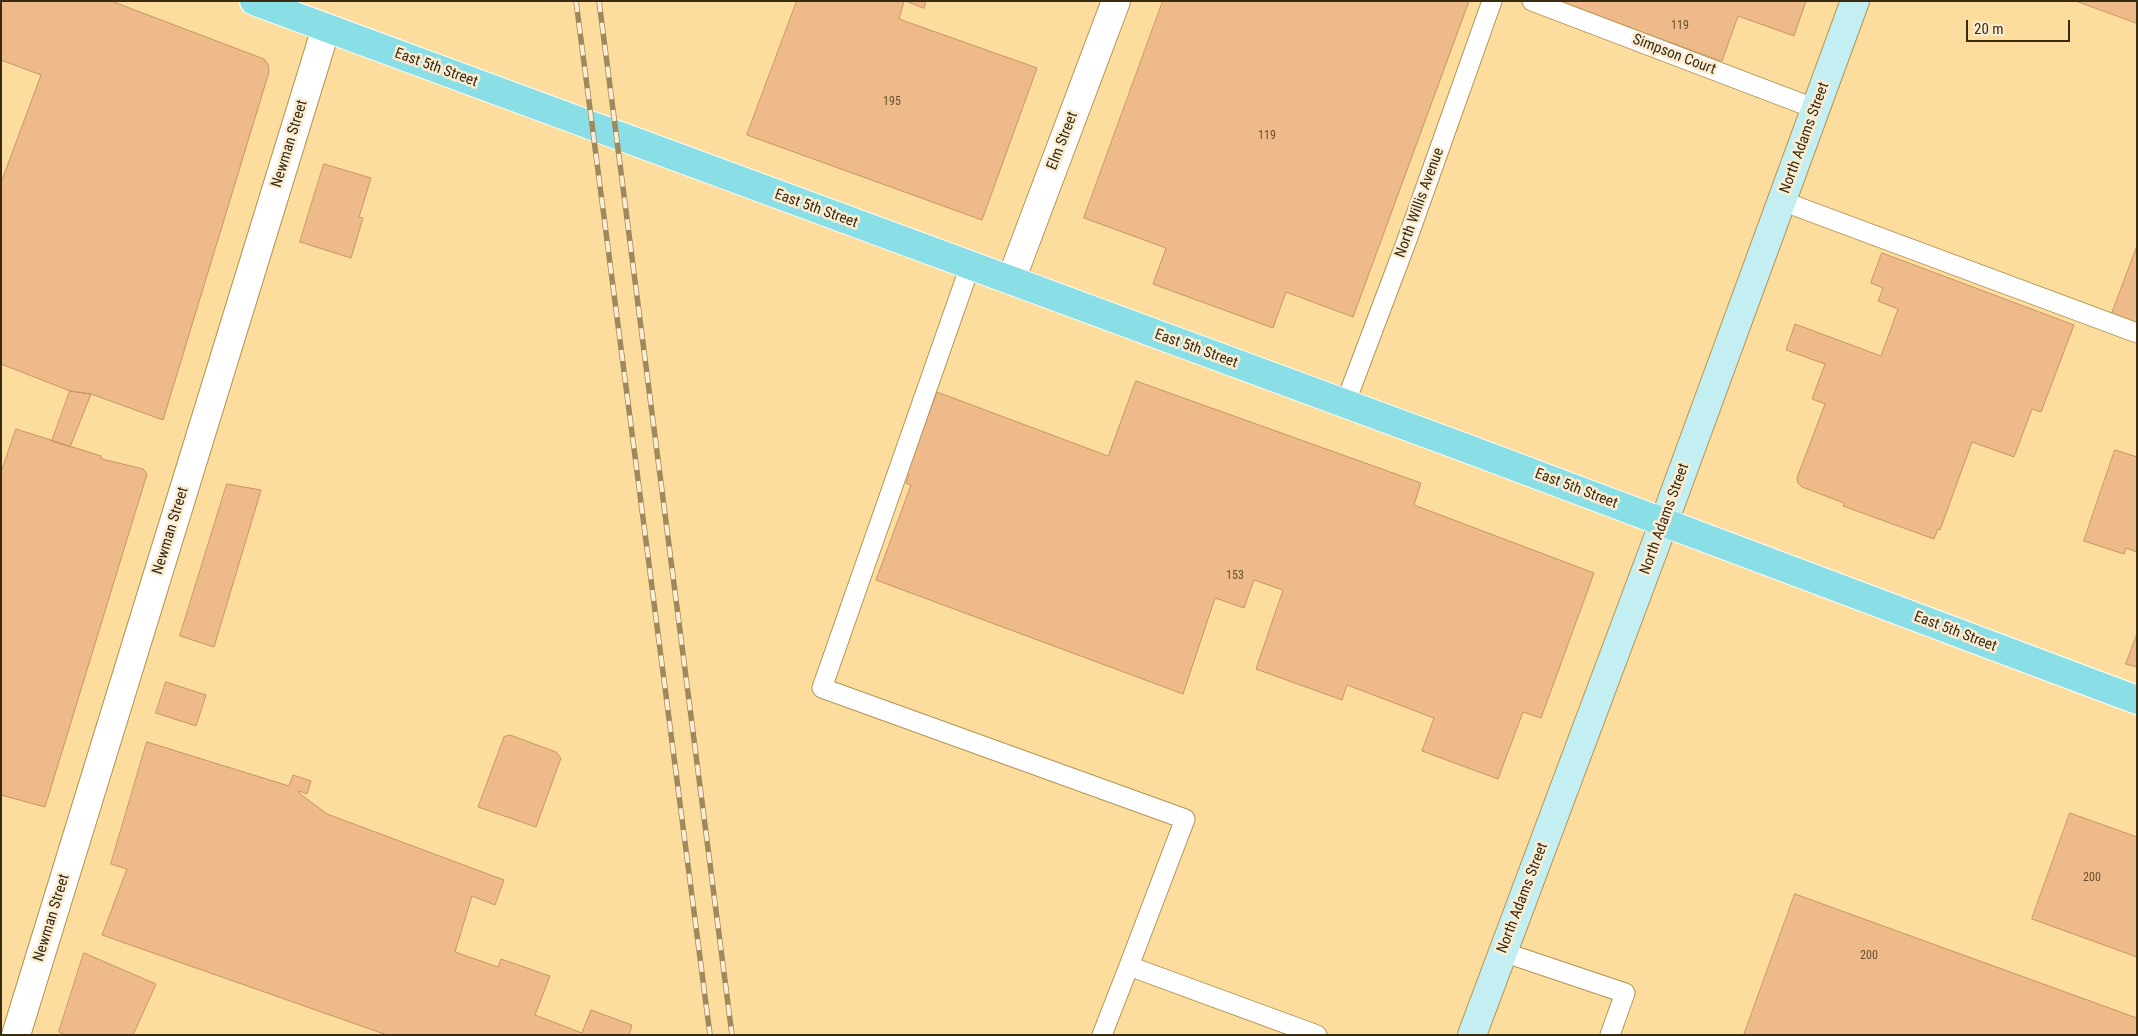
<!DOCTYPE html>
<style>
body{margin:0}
#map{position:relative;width:2138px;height:1036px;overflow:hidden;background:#fddd9d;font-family:"Roboto Condensed",sans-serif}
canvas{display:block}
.frame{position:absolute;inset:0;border:2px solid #382b11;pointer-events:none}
.scale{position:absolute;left:1966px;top:20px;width:104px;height:22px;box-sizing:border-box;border:2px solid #382b11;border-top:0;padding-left:6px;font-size:15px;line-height:18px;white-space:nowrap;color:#382b11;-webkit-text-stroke:4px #faedd4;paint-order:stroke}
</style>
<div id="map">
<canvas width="2138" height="1036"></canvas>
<div class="frame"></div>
<div class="scale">20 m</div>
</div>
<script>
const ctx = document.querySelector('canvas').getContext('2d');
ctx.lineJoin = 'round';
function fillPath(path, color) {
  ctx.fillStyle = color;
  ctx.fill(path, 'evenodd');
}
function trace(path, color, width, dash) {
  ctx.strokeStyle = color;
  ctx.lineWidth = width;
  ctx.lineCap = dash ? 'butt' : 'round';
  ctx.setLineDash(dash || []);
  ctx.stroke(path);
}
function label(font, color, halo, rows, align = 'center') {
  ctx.font = font + ' "Roboto Condensed",sans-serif';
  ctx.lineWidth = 5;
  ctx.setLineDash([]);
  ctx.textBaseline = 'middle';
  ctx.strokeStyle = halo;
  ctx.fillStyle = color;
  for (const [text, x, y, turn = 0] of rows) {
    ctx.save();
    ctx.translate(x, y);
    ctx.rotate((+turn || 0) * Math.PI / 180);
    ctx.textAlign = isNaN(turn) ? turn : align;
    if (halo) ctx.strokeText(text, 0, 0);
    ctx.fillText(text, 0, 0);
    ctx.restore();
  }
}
const building = new Path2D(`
 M1,1H111L264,59L268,64L269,72L163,420L91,394L70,391L1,364V183L41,75L1,60Z
 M797,1H904L899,19L1037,68L982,220L747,135Z
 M906,1H926L924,8Z
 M1163,1H1469L1353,317L1286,292L1273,328L1153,284L1166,248L1084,218Z
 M1558,1H1806L1794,36L1738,16L1722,61Z
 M2076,1H2137V23Z
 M324,164L371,178L359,217L363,218L351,258L300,242Z
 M2137,246V326L2111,316Z
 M1882,253L2074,325L2041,412L2032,409L2014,457L1972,442L1940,530L1938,529L1934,539L1843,506L1844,503L1802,487L1798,483L1797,478L1825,404L1812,399L1825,364L1786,350L1795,324L1881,356L1898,309L1878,301L1883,288L1871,283Z
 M1136,381L1421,483L1414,505L1594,573L1541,718L1523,712L1498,779L1422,751L1434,718L1347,685L1342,700L1256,669L1283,590L1254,580L1244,608L1215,598L1183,694L876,580L911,485L906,483L909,475L906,474L937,392L1108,456Z
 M70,391L91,394L70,447L52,441Z
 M16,429L101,456L102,459L143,469L147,474L45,807L1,795V473Z
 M2115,450L2137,457V552L2126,548L2124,554L2084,541Z
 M227,484L261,490L214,647L180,636Z
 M2137,634V667L2126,664Z
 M166,682L206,695L196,726L156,713Z
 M510,735L556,752L561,758L536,827L478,807L504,737Z
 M147,742L289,786L293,775L311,781L307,794L299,791V793L327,814L504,880L495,905L472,896L455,952L498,967L501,959L550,976L535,1015L582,1033L591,1010L632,1025L629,1035H387L102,935L127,869L111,864Z
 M2070,813L2137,837V957L2032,919Z
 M1795,894L2137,1018V1035H1744Z
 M84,953L156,984L133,1035H66L59,1032Z`);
fillPath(building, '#efba89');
trace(building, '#c79465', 1);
const service = new Path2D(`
 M1532,1L1816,109
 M1782,201L2137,333
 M970,266L822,688L1185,819L1129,966
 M1345,404L1407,240L1492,1
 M1503,952L1625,993L1610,1035
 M1102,1035L1129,966L1317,1035`);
const minor = new Path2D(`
 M1011,280L1116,1`);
const tertiary = new Path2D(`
 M16,1035L326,28`);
const secondary = new Path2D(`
 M1472,1035L1664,522L1855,1`);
const primary = new Path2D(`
 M254,1L1463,447L2137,700`);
trace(service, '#b39456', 21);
trace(minor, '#b39456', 30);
trace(tertiary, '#b39456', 30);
trace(secondary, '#b39456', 30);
trace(primary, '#fff', 30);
trace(service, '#fff', 19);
trace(minor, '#fff', 28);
trace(tertiary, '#fff', 28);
trace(secondary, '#c4eff2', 28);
trace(primary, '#8adfe6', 28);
const rail = new Path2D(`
 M576,1L710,1035
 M599,1L732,1035`);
trace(rail, '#9f885a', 5.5);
trace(rail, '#faedd4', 4, [11]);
label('12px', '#664f2f', null, [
 ["119",1680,26],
 ["195",892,102],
 ["119",1267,136],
 ["153",1235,576],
 ["200",2092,878],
 ["200",1869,956]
]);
label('15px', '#382b11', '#faedd4', [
 ["Simpson Court",1674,55,21],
 ["East 5th Street",436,68,20],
 ["North Adams Street",1805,138,-70],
 ["Elm Street",1063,141,-69],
 ["Newman Street",290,144,-73],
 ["North Willis Avenue",1420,203,-70],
 ["East 5th Street",816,209,20],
 ["East 5th Street",1196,349,20],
 ["East 5th Street",1576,489,21],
 ["North Adams Street",1665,519,-70],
 ["Newman Street",171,531,-73],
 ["East 5th Street",1955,632,21],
 ["North Adams Street",1523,898,-69],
 ["Newman Street",52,918,-73]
]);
</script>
